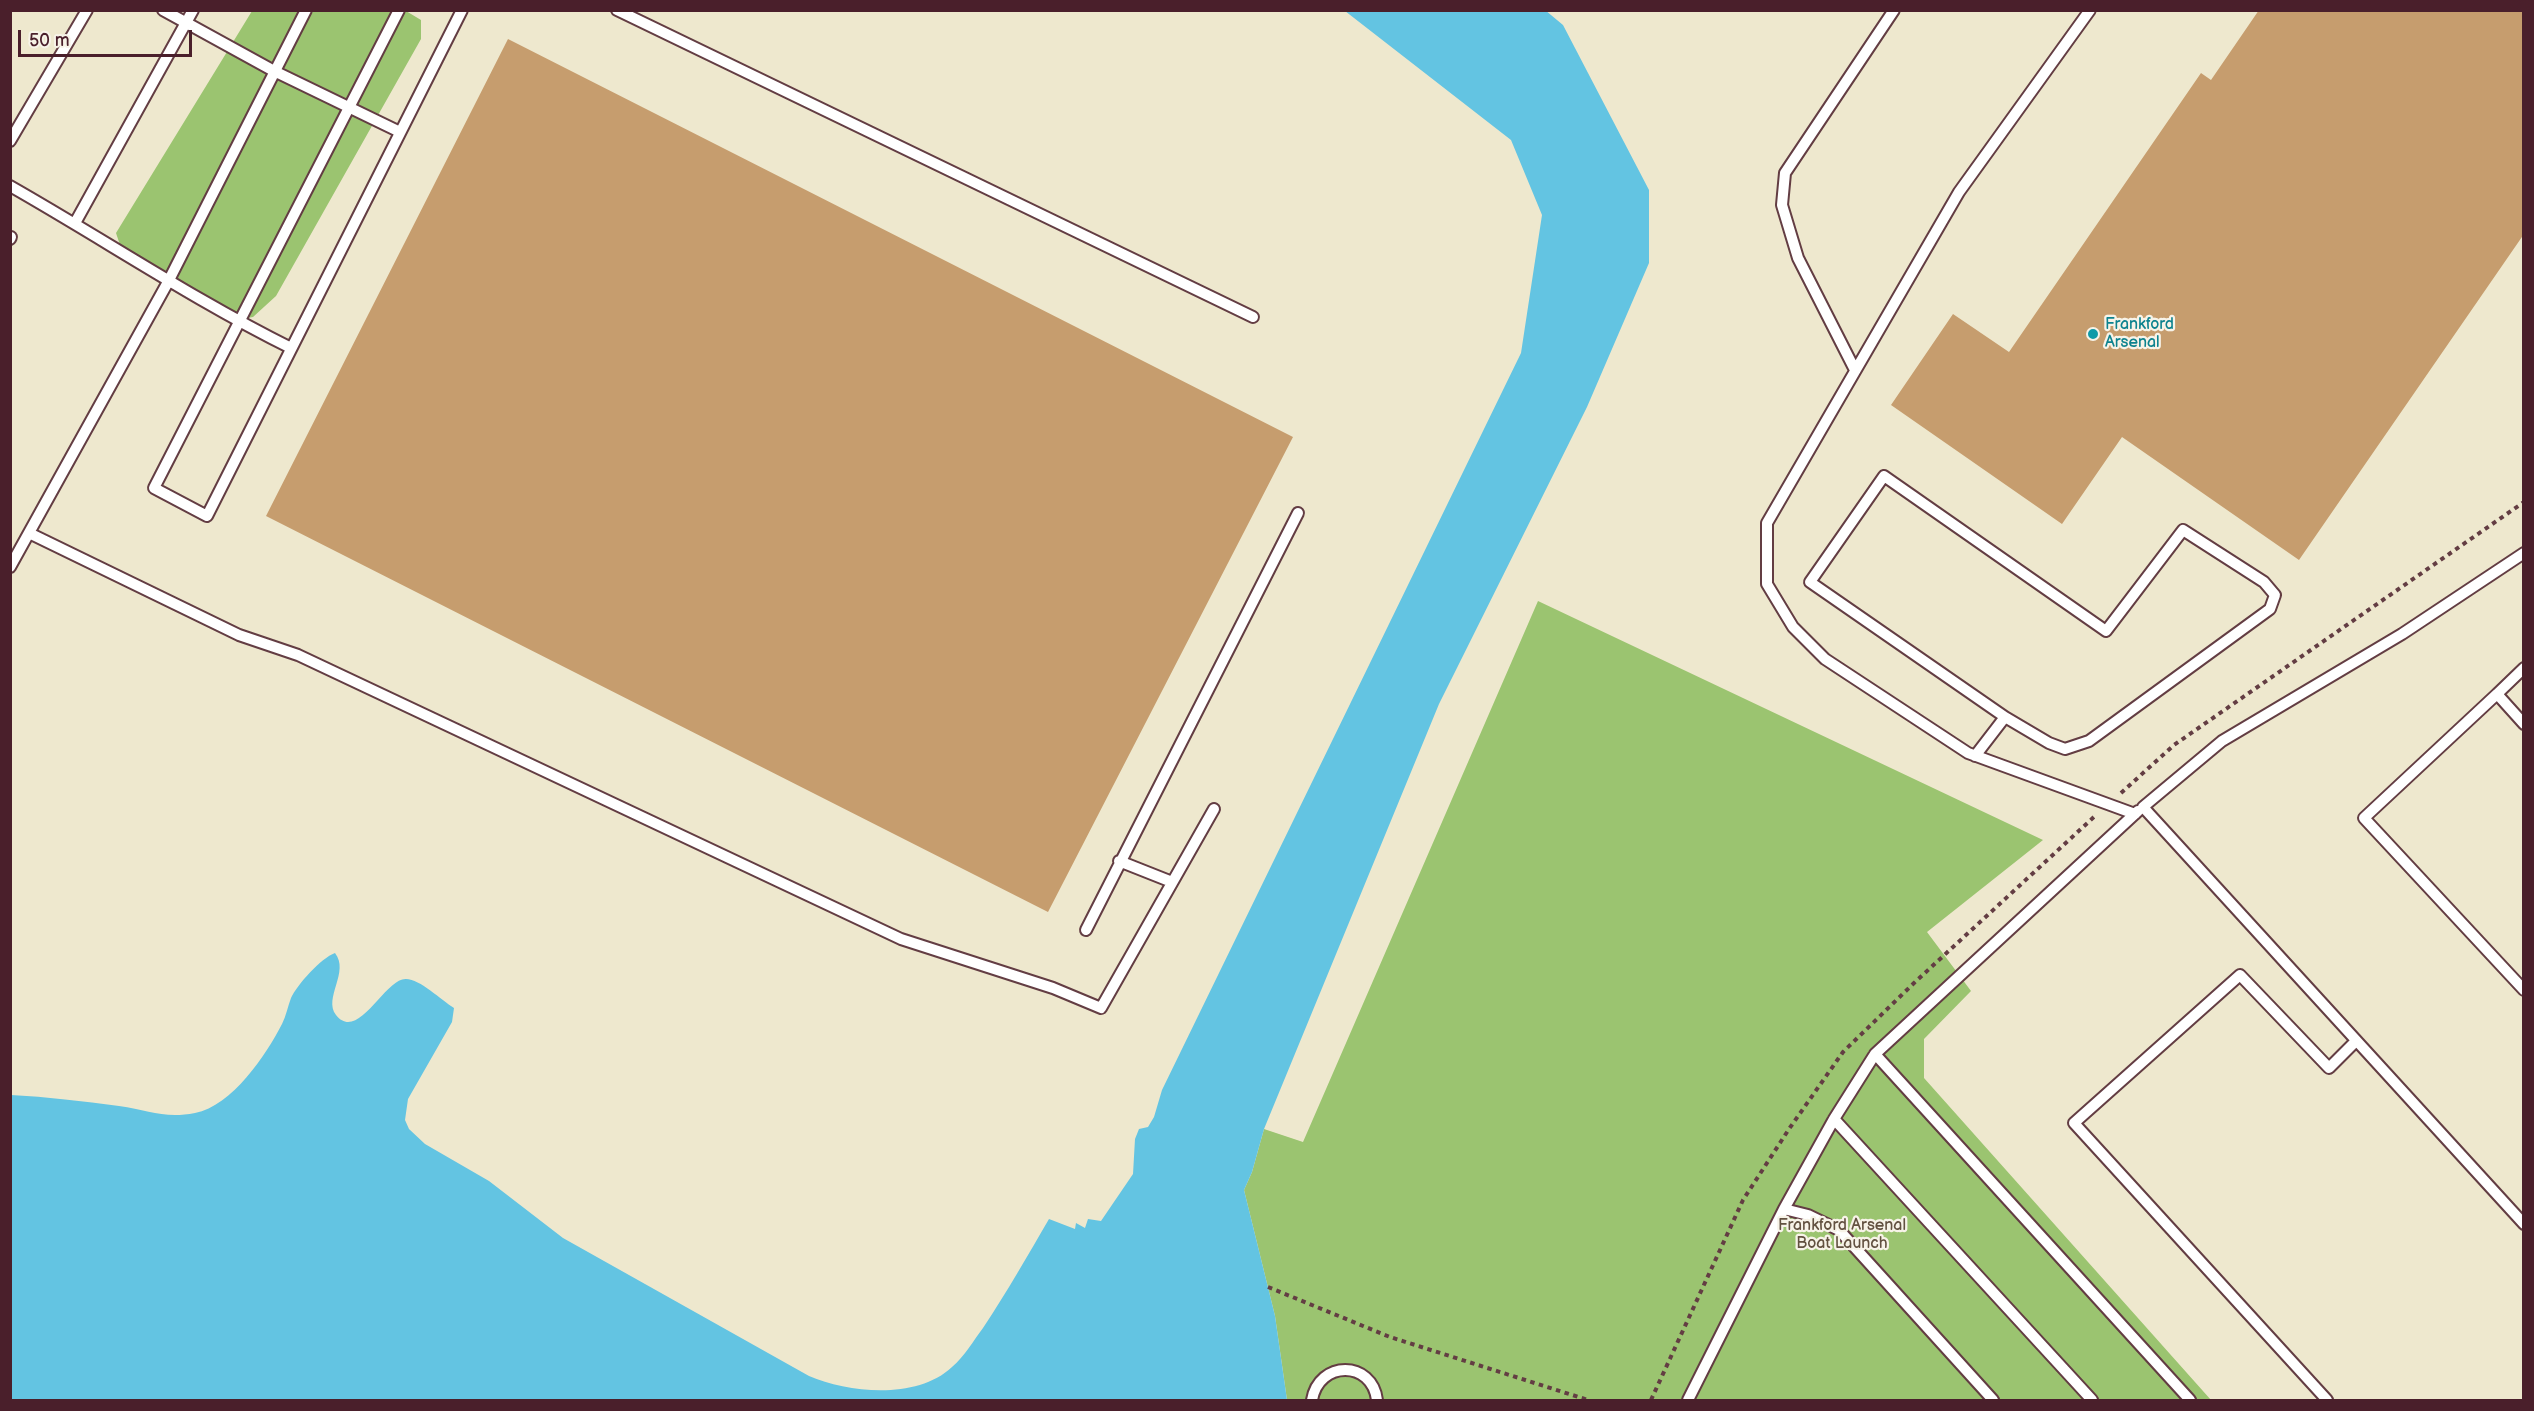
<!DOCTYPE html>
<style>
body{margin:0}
#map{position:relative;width:2534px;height:1411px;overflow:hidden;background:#eee8ce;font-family:"Balsamiq Sans",sans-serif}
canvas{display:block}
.frame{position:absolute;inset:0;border:12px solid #4a1f2b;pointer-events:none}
.scale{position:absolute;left:18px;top:30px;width:174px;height:27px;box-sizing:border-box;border:3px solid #4a1f2b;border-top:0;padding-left:8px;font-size:18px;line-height:21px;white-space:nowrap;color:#4a1f2b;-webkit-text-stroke:4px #f7f3e8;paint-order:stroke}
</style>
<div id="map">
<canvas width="2534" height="1411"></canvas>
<div class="frame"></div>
<div class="scale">50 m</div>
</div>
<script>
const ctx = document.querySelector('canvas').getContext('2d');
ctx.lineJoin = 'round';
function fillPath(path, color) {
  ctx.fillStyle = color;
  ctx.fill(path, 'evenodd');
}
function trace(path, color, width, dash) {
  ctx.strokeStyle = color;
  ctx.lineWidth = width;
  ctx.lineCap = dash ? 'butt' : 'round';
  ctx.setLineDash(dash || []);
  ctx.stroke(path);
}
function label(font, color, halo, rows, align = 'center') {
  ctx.font = font + ' "Balsamiq Sans",sans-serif';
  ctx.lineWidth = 4.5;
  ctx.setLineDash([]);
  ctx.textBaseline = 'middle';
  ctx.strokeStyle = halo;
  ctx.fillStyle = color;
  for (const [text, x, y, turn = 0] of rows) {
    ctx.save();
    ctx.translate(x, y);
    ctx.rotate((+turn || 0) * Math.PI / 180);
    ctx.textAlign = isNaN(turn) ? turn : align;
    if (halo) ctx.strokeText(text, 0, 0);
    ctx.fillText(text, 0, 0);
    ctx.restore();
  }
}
fillPath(new Path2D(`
 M252,11H406L421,20V39L276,296L253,317L231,321L123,254L116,233Z
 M1538,601L2043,840L1927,932L1971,991L1924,1039V1078L2211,1400H1287L1275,1316L1244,1190L1252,1172L1264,1129L1303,1142Z`), '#9bc470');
fillPath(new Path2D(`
 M1345,11L1545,10L1563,25L1649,190V263L1587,407L1439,704L1264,1129L1252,1172L1244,1190L1275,1316L1287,1400H11V1095C47,1097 83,1101 119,1106C149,1110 164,1119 195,1113C232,1106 266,1055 282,1024C286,1016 288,1006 291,998C297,985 321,958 335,953C350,972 323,998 336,1015C358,1043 385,978 406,979C420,979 441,1000 454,1008L452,1022L408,1099L405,1120L409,1129L425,1144L489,1181L563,1238L809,1376C849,1393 917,1400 952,1367C965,1356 973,1341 983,1328C1007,1292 1028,1255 1049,1219L1075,1229L1076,1223L1085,1228L1088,1219L1101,1221L1133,1174L1135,1139L1139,1129L1148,1127L1154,1117L1162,1090L1521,353L1542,215L1511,140Z`), '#63c4e2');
fillPath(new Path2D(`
 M2259,10H2524V234L2299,560L2122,437L2062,524L1891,405L1953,314L2009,352L2201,73L2211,80Z
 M508,39L1293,437L1048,912L266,516Z`), '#c69d6e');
const lane = new Path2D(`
 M163,10L274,71L400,132
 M399,10L154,488L207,516L462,10
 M617,10L1253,317
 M2090,10L1959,192L1767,523V584L1793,627L1825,659L1968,753L2135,814
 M10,141L87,10
 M10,186C105,240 194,300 291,348
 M75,223L193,10
 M10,239L11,237
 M1855,370L1798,258L1782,205L1785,173L1894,10
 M29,533L239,635L298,655L901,939L1053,988L1101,1008L1214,809
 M2524,553L2402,634L2222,741L2143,807L2524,1224
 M10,567L168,282L306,10
 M2524,668L2497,694L2524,724
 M2497,694L2364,818L2524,990
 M1975,756L2005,717L2049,743L2065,749L2089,741L2270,609L2275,595L2264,582L2183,530L2106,631L1884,476L1810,582L2005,717
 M1119,861L1172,882
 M1086,930L1298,513
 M1875,1054L2190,1400
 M1834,1119L2092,1400
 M1784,1209L1808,1215L1839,1230L1993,1400
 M1312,1400C1319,1360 1372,1360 1377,1400
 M1688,1400L1784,1209L1834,1119L1875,1054L2138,811
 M2327,1400L2074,1123L2240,975L2329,1068L2356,1041`);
trace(lane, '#633d43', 14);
trace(new Path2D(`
 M2121,793L2174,745L2524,502
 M1268,1287L1390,1337L1588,1400
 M1651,1400L1743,1200L1789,1129L1843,1052L1914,983L2095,816`), '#633d43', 4, [4.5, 4.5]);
trace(lane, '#fff', 10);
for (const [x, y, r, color] of [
 [2093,334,6,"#0f9aa8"]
]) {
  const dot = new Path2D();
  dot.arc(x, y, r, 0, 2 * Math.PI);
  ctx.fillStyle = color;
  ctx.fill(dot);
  trace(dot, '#f7f3e8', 2);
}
label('16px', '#0d838f', '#f7f3e8', [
 ["Frankford",2105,325],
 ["Arsenal",2105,343]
], 'left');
label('16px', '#625140', '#f7f3e8', [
 ["Frankford Arsenal",1842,1226],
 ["Boat Launch",1842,1244]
]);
</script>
